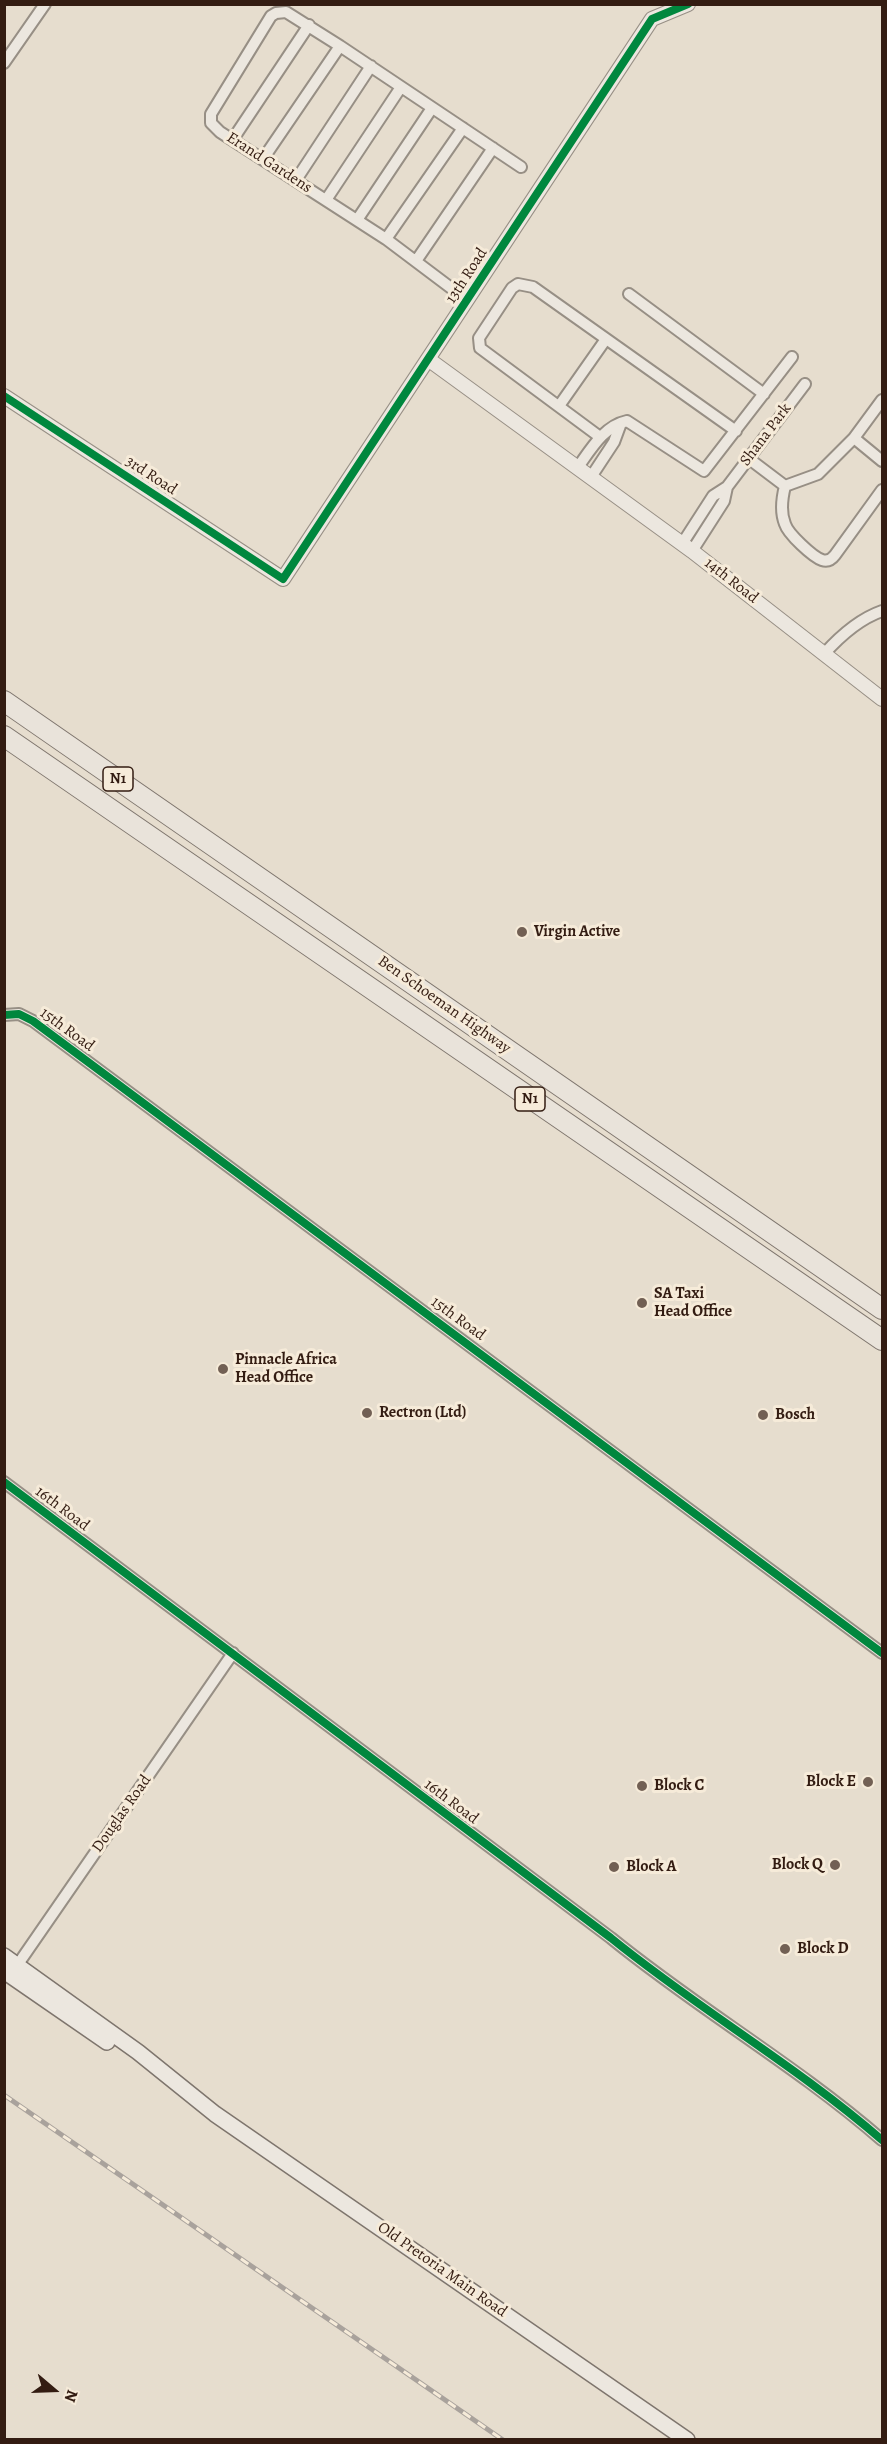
<!DOCTYPE html>
<style>
body{margin:0}
#map{position:relative;width:887px;height:2444px;overflow:hidden;background:#e6ddce;font-family:Alegreya,serif}
canvas{display:block}
.frame{position:absolute;inset:0;border:6px solid #331c12;pointer-events:none}
.north{position:absolute;left:24px;top:2360px;width:60px;height:60px;-webkit-text-stroke:4px #f6ebd9;paint-order:stroke;rotate:109deg;font-size:16px;font-weight:700;line-height:24px;text-align:center;color:#331c12}
.north::after{content:'';display:block;margin:auto;width:21px;height:27px;background:#331c12;clip-path:polygon(50% 0,100% 100%,50% 72%,0 100%)}
</style>
<div id="map">
<canvas width="887" height="2444"></canvas>
<div class="frame"></div>
<div class="north">N</div>
</div>
<script>
const ctx = document.querySelector('canvas').getContext('2d');
ctx.lineJoin = 'round';
function trace(path, color, width, dash) {
  ctx.strokeStyle = color;
  ctx.lineWidth = width;
  ctx.lineCap = dash ? 'butt' : 'round';
  ctx.setLineDash(dash || []);
  ctx.stroke(path);
}
function label(font, color, halo, rows, align = 'center') {
  ctx.font = font + ' Alegreya,serif';
  ctx.lineWidth = 6;
  ctx.setLineDash([]);
  ctx.textBaseline = 'middle';
  ctx.strokeStyle = halo;
  ctx.fillStyle = color;
  for (const [text, x, y, turn = 0] of rows) {
    ctx.save();
    ctx.translate(x, y);
    ctx.rotate((+turn || 0) * Math.PI / 180);
    ctx.textAlign = isNaN(turn) ? turn : align;
    if (halo) ctx.strokeText(text, 0, 0);
    ctx.fillText(text, 0, 0);
    ctx.restore();
  }
}
const minor = new Path2D(`
 M4,63L45,4
 M233,139L309,25
 M263,159L340,46
 M296,180L371,66
 M326,200L401,87
 M357,220L432,108
 M386,239L463,128
 M416,261L493,148
 M629,294L764,394
 M467,300L386,239L220,132L211,123V114L271,16L276,13L286,12L340,46L521,167
 M559,406L606,339
 M600,437L480,348L479,338L512,288L518,284L533,287L736,431
 M854,438L882,461
 M748,458L785,486C782,498 780,512 785,524C788,534 813,557 822,560C828,562 832,559 835,555L882,490
 M578,467C591,449 604,426 627,421L704,471L792,357
 M591,477L614,442L621,423
 M785,486L818,474L854,438L882,400
 M682,544L713,496L727,487L805,384
 M692,551L724,501L727,487
 M824,654C841,635 859,619 882,611
 M4,1015L19,1014L33,1021L882,1653
 M4,1482L611,1938C698,2009 797,2066 882,2140
 M14,1970L233,1653`);
const tertiary = new Path2D(`
 M428,359L692,551L882,699
 M4,396L283,579L652,19L688,4`);
const secondary = new Path2D(`
 M4,1956L138,2052L215,2114L687,2440
 M4,1971L107,2042`);
const motorway = new Path2D(`
 M4,701L882,1309
 M4,736L882,1340`);
trace(minor, '#978f85', 14);
trace(tertiary, '#978f85', 16);
trace(secondary, '#7e756d', 18);
trace(motorway, '#7e756d', 22);
trace(minor, '#ece7df', 10);
trace(tertiary, '#ece7df', 14);
trace(secondary, '#ece7df', 15);
trace(motorway, '#e9e3da', 20);
const rail = new Path2D(`
 M4,2095L503,2440`);
trace(rail, '#a9a29c', 5);
trace(rail, '#f6ebd9', 3, [9]);
trace(new Path2D(`
 M4,396L283,579L652,19L688,4
 M4,1015L19,1014L33,1021L882,1653
 M4,1482L611,1938C698,2009 797,2066 882,2140`), '#00873e', 8);
for (const [x, y, r, color] of [
 [522,932,6,"#726054"],
 [642,1303,6,"#726054"],
 [223,1369,6,"#726054"],
 [367,1413,6,"#726054"],
 [763,1415,6,"#726054"],
 [868,1782,6,"#726054"],
 [642,1786,6,"#726054"],
 [835,1865,6,"#726054"],
 [614,1867,6,"#726054"],
 [785,1949,6,"#726054"]
]) {
  const dot = new Path2D();
  dot.arc(x, y, r, 0, 2 * Math.PI);
  ctx.fillStyle = color;
  ctx.fill(dot);
  trace(dot, '#f6ebd9', 2);
}
for (const [x, y, w] of [
 [118,779,30],
 [530,1099,30]
]) {
  const box = new Path2D();
  box.roundRect(x - w / 2, y - 12, w, 24, 4.5);
  ctx.fillStyle = '#f6ebd9';
  ctx.fill(box);
  trace(box, '#331c12', 1.5);
}
label('bold 15px', '#331c12', null, [
 ["N1",118,779],
 ["N1",530,1099]
]);
label('16px', '#331c12', '#f6ebd9', [
 ["Erand Gardens",269,163,33],
 ["13th Road",467,276,-57],
 ["Shana Park",766,435,-53],
 ["3rd Road",151,476,33],
 ["14th Road",731,581,38],
 ["Ben Schoeman Highway",444,1005,35],
 ["15th Road",67,1030,36],
 ["15th Road",458,1319,36],
 ["16th Road",62,1509,37],
 ["16th Road",451,1802,37],
 ["Douglas Road",122,1814,-55],
 ["Old Pretoria Main Road",442,2270,35]
]);
label('bold 16px', '#331c12', '#f6ebd9', [
 ["Virgin Active",534,932],
 ["SA Taxi",654,1294],
 ["Head Office",654,1312],
 ["Pinnacle Africa",235,1360],
 ["Head Office",235,1378],
 ["Rectron (Ltd)",379,1413],
 ["Bosch",775,1415],
 ["Block E",856,1782,"right"],
 ["Block C",654,1786],
 ["Block Q",823,1865,"right"],
 ["Block A",626,1867],
 ["Block D",797,1949]
], 'left');
</script>
